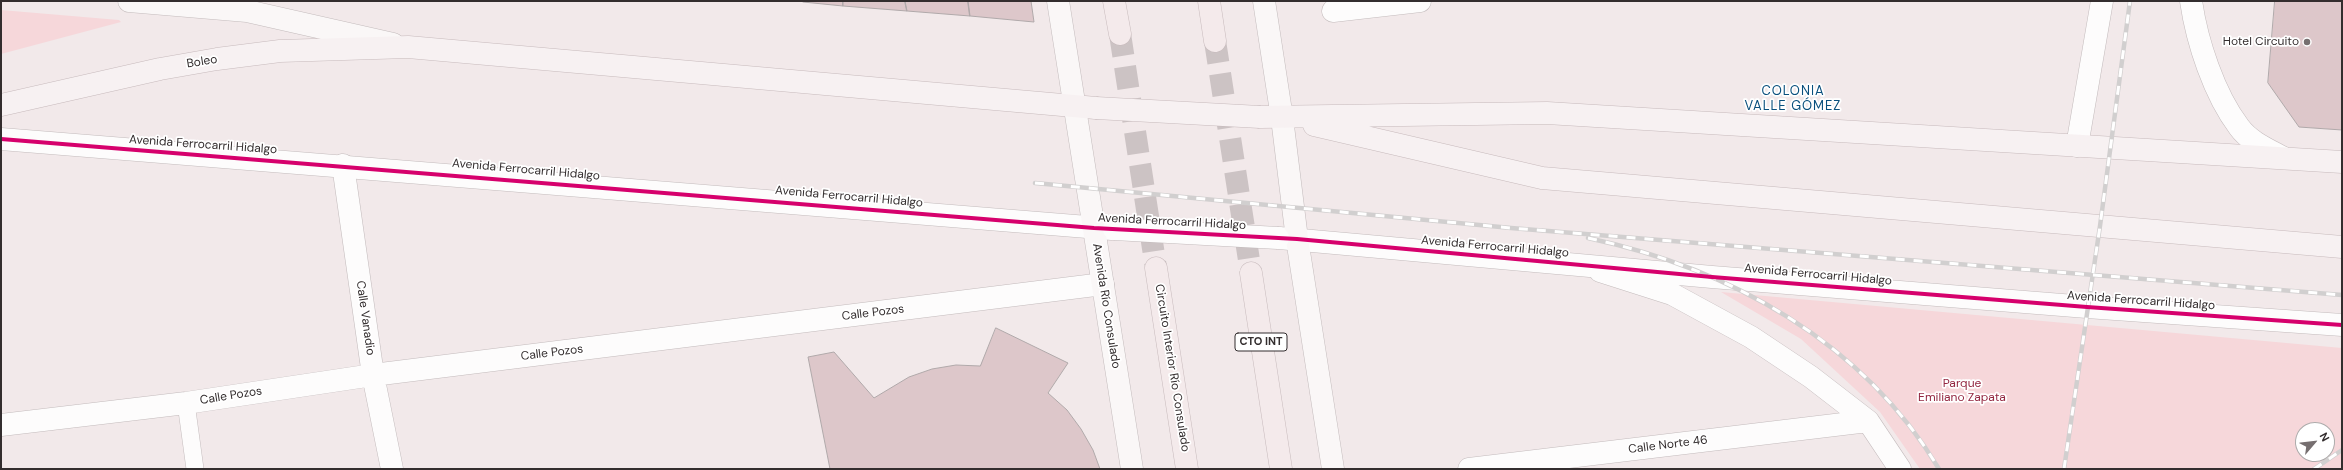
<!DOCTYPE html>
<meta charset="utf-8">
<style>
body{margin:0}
#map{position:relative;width:2343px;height:470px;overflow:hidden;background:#f2e9ea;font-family:"DM Sans",sans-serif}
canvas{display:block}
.frame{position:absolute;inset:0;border:2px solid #332d2e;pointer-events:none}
.north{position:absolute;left:2295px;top:422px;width:40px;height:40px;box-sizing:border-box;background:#fff;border:1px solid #adabab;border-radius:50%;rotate:62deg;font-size:11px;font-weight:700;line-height:16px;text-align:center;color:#332d2e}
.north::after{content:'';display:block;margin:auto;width:14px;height:18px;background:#766f70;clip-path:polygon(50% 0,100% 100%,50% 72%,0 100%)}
</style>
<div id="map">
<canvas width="2343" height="470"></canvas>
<div class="frame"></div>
<div class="north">N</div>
</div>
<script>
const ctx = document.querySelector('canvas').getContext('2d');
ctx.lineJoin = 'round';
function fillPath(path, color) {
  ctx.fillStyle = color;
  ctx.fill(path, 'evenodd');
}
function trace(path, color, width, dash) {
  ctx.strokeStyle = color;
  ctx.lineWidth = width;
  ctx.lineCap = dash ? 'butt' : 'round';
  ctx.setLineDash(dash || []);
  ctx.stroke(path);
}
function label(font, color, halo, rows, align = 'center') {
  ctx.font = font + ' "DM Sans",sans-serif';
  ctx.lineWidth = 3.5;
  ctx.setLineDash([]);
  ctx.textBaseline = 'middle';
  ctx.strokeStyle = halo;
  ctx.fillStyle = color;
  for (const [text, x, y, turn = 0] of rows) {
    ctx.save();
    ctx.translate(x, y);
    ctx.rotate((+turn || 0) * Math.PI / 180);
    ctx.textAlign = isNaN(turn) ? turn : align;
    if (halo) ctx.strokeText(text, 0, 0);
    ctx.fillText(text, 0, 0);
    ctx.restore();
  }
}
fillPath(new Path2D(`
 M1,10L119,20L121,22L1,54Z
 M1721,292L2342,348V469H1920L1880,412L1801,339ZM2303,430H2327V454H2303Z`), '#f6d7da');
const building = new Path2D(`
 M803,1H843V6L803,2Z
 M843,1H905L907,11L843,6Z
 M905,1H968L970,16L907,11Z
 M968,1H1031L1034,22L970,16Z
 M2275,1H2342V130L2299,127L2268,83Z
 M996,328L1068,363L1048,393L1067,410L1081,429L1093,450L1100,469H830L808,357L834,352L874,398L909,377L932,369L956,365L980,366Z`);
fillPath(building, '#ddc7ca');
trace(building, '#b0a9aa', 1);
trace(new Path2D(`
 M1120,34L1156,268
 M1215,41L1251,273`), '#ccc3c4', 22, [22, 11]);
const service = new Path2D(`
 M186,403L195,469`);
const minor = new Path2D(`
 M2191,1C2197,42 2214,94 2239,127C2249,141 2267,149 2282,157
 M1333,11L1420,1
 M2077,146L2102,1
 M343,165L373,375L392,469
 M1600,271L1672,294L1751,337L1811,377L1868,421L1900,469
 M1,425L186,403L373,375L1103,284
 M1469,469L1868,421`);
const tertiary = new Path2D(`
 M1,139L1112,229
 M1279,238L1712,277L2087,307L2342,325`);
const secondary = new Path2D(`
 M129,1L247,11L393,44
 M1058,1L1132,469
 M1264,1L1282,118L1297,239L1333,469`);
const primary = new Path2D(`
 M1,105L160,69L217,59L280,51L408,47L1096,108
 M1260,117L1547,113L2342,162
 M1314,125L1542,178L2342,247`);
const motorway = new Path2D(`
 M1114,1L1120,34
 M1209,1L1215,41
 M1156,268L1187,469
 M1251,273L1281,469`);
trace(service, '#c3bbbc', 18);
trace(minor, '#c3bbbc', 23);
trace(tertiary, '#c3bbbc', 23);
trace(secondary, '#c3bbbc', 23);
trace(primary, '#c7babc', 23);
trace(motorway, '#c7babc', 23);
trace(service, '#fdfcfc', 17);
trace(minor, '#fdfcfc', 22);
trace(tertiary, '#fdfcfc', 22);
trace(secondary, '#faf7f7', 22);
trace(primary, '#f7f1f2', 22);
trace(motorway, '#f4eaeb', 22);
const rail = new Path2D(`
 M1035,183L1511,228L2342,295
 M1588,238C1729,268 1863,342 1939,469
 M2064,469L2100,226L2130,1
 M2314,469L2342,450`);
trace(rail, '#d1cfcf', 4.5);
trace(rail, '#fff', 3, [9]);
const tertiaryBridge = new Path2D(`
 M1114,229L1278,238`);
const primaryBridge = new Path2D(`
 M1096,108L1260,117`);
trace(tertiaryBridge, '#c3bbbc', 23, []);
trace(primaryBridge, '#c7babc', 23, []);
trace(tertiaryBridge, '#fdfcfc', 22);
trace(primaryBridge, '#f7f1f2', 22);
trace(new Path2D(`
 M1,139L1094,228L1297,239L1712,277L2087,307L2342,325`), '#d6006c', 4);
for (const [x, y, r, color] of [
 [2307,42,4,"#766f70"]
]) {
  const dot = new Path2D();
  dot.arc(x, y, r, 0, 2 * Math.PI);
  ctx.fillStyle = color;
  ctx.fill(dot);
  trace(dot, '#fff', 1.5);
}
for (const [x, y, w] of [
 [1261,342,52]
]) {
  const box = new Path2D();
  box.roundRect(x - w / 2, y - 9, w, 18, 3);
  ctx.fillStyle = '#fff';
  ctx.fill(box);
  trace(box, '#332d2e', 1);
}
label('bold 11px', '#332d2e', null, [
 ["CTO INT",1261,342]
]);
label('12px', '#332d2e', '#fff', [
 ["Hotel Circuito",2299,42]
], 'right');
label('12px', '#332d2e', '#fff', [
 ["Boleo",202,62,-9],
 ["Avenida Ferrocarril Hidalgo",203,145,4],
 ["Avenida Ferrocarril Hidalgo",526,170,5],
 ["Avenida Ferrocarril Hidalgo",849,197,5],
 ["Avenida Ferrocarril Hidalgo",1172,222,3],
 ["Avenida Ferrocarril Hidalgo",1495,247,5],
 ["Avenida Ferrocarril Hidalgo",1818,275,5],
 ["Avenida Ferrocarril Hidalgo",2141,301,4],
 ["Avenida Río Consulado",1106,306,81],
 ["Calle Pozos",873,313,-7],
 ["Calle Vanadio",365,318,82],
 ["Calle Pozos",552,353,-7],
 ["Circuito Interior Río Consulado",1172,368,81],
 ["Calle Pozos",231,396,-9],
 ["Calle Norte 46",1668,445,-7]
]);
label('12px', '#932741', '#fff', [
 ["Parque",1962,384],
 ["Emiliano Zapata",1962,398]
]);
ctx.letterSpacing = '1px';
label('13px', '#094f7d', '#fff', [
 ["COLONIA",1793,92],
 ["VALLE GÓMEZ",1793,107]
]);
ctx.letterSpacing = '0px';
</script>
